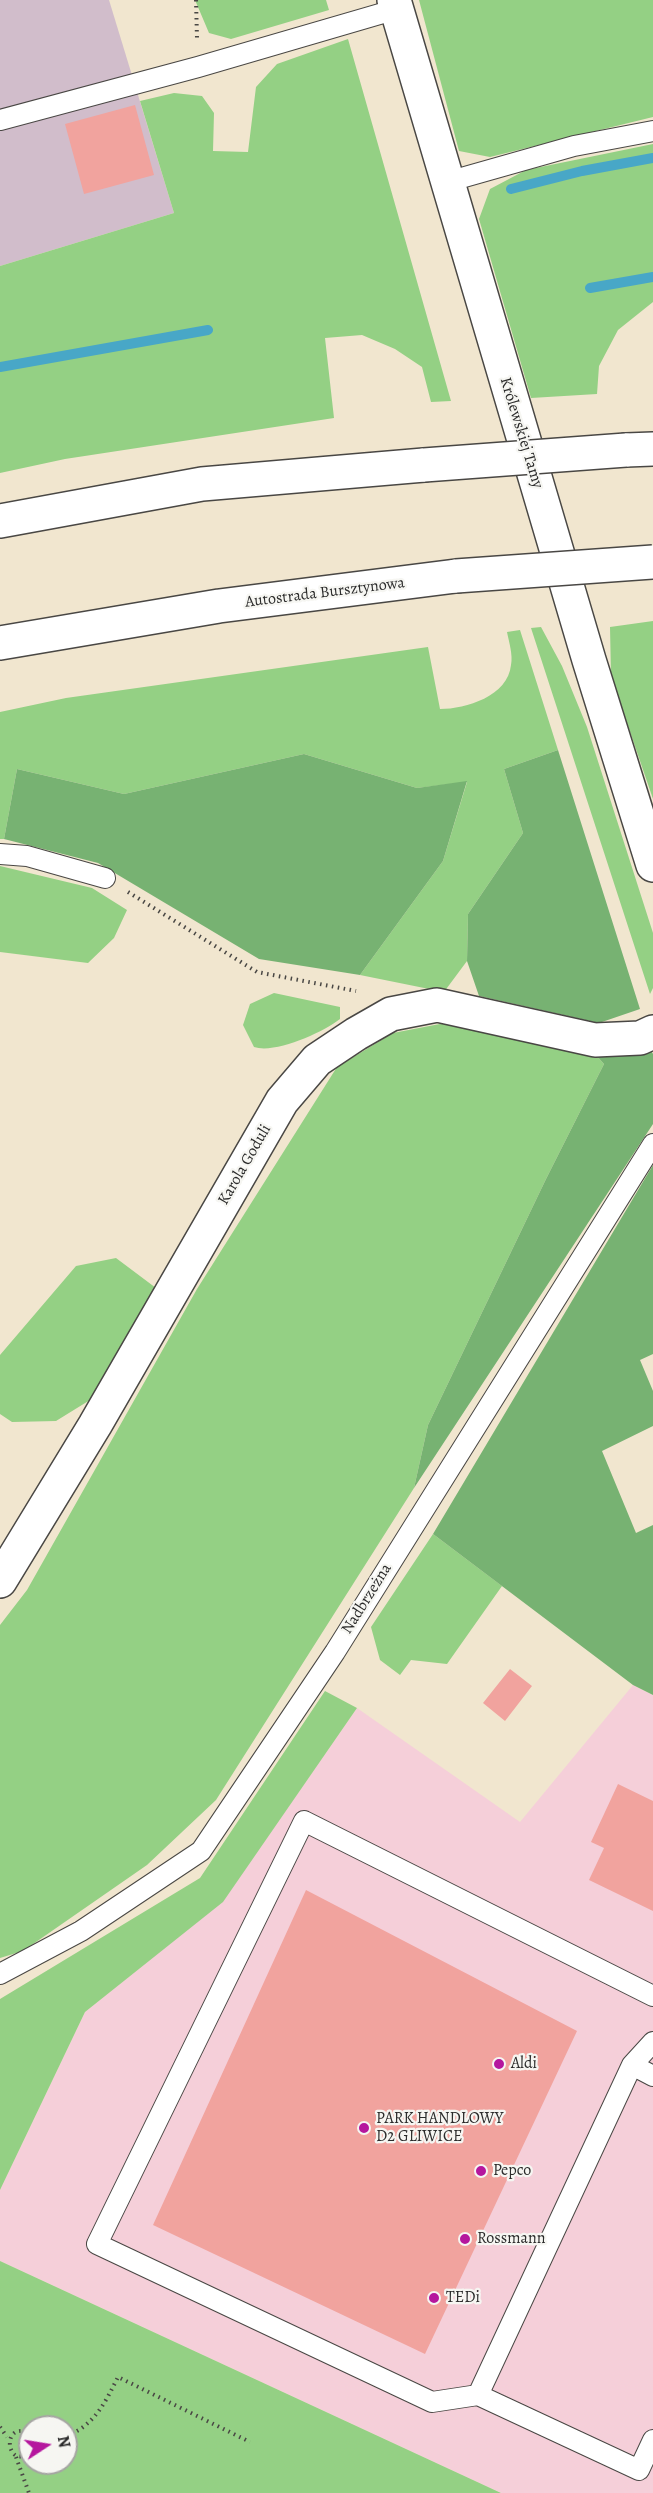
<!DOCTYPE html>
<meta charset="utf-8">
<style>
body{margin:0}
#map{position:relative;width:653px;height:2493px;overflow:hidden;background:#f1e6cf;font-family:Alegreya,serif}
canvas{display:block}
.north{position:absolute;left:18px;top:2415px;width:60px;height:60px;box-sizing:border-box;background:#f6f6f2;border:2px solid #a5a5a2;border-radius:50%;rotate:78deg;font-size:16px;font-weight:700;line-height:24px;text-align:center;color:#2b2b2b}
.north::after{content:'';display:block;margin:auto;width:21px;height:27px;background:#b5179e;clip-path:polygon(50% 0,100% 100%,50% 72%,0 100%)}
</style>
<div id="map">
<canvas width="653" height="2493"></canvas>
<div class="north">N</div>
</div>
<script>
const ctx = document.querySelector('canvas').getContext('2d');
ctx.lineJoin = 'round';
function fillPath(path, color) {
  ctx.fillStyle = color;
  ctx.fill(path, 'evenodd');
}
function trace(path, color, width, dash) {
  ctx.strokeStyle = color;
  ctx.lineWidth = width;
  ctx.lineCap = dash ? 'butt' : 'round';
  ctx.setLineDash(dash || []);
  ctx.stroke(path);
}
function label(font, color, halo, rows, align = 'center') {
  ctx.font = font + ' Alegreya,serif';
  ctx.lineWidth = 4.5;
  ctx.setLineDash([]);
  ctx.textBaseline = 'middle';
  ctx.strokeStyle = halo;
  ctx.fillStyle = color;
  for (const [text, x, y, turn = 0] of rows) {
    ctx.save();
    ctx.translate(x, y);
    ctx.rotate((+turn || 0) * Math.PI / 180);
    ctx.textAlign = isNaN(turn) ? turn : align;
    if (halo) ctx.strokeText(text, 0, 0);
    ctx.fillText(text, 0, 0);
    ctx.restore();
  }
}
fillPath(new Path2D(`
 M633,1685L653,1695V2493H501L0,2261V2190L85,2012L223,1901L357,1708L520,1822Z`), '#f5cfd9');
fillPath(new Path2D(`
 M0,0H109L174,213L0,266Z`), '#d1bdcb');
fillPath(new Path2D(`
 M195,0H326L329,10L231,39L209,33Z
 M419,0H653V117L490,157L459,151Z
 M348,39L451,401L431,402L422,367L395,349L362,335L325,338L334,418L65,459L0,473V266L174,213L140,101L174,93L202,96L214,113L213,151L248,152L256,87L277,64Z
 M653,144V302L618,330L599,366L597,394L531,398L479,219L490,189L526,170Z
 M653,621V799L611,676L610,627Z
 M541,627L562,666L587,727L653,933V988L650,994L531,628Z
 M520,630L558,750L504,769L523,833L468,914L467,961L444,992L360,975L443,861L467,782L417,788L304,754L124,794L17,769L4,839H0V712L66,698L428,647L440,709C466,709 508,696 511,665C513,655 509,642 507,632Z
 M0,866L92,888L127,910L114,938L88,963L0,952Z
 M274,993L340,1007V1019C322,1033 275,1054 254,1047L243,1025L250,1004Z
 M445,1023L595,1054L604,1064L546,1179L428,1425L414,1488L216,1800L147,1865L23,1951L0,1958V1625L27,1590L197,1289L337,1067L393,1033Z
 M116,1258L156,1288L90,1400L56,1421L12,1422L0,1414V1355L76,1266Z
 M433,1534L502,1586L447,1664L411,1660L400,1675L380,1660L371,1627Z
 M325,1691L357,1708L223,1902L85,2012L0,2190V1999L200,1878Z
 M0,2261L501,2493H0ZM30,2427H66V2463H30Z`), '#94d084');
fillPath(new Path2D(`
 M558,750L640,1009L599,1023L479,996L467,961L468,914L523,833L504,769Z
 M304,754L417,788L467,781L443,861L360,975L259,959L98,863L4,839L17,769L124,794Z
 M650,1048L653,1054V1124L414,1488L428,1425L546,1179L604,1064L595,1054Z
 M653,1165V1354L640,1360L653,1391V1426L602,1451L636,1533L653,1525V1695L633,1685L433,1534Z`), '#77b272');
trace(new Path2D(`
 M511,189L582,171L653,158
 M590,288L653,277
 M0,367L208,330`), '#48a7c7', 10);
fillPath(new Path2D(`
 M135,105L154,175L84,194L65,124Z
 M510,1669L532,1686L505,1721L483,1703Z
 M618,1784L653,1801V1911L589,1880L604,1848L591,1842Z
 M306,1890L577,2031L425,2354L153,2225Z`), '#f1a39e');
const service = new Path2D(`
 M0,120L198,67L397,9
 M447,182L574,146L653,131
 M0,854L27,856L105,878
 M0,1974L81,1931L201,1851L335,1652L653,1144
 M653,2042L632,2065L478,2395L639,2470L653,2440
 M632,2065L653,2076
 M478,2395L432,2402L97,2244L304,1821L653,1996`);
const minor = new Path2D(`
 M0,1581L95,1425L282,1101L317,1060L356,1034L391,1014L437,1005L595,1040L640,1038L653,1032`);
const tertiary = new Path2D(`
 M394,0L589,660L653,865`);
const motorway = new Path2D(`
 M626,450L653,449
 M0,521L202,484L424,465
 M0,643L219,606L456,576`);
trace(service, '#494744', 22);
trace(minor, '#494744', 36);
trace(tertiary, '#494744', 36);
trace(motorway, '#494744', 36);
trace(new Path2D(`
 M196,0L197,38
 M128,892L257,972L356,991
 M0,2427L7,2437
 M66,2436C94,2426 105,2403 118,2377L250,2442
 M30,2438L22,2431C0,2430 11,2472 30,2450
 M16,2457L29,2493`), '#494744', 4, [1.5, 4.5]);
trace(service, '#fff', 20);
trace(minor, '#fff', 33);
trace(tertiary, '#fff', 33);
trace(motorway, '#fff', 33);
const motorwayBridge = new Path2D(`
 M424,465L626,450
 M456,576L653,562`);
trace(motorwayBridge, '#494744', 36, []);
trace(motorwayBridge, '#fff', 33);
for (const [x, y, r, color] of [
 [499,2064,6,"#b5179e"],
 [364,2128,6,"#b5179e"],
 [481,2171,6,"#b5179e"],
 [465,2239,6,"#b5179e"],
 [434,2298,6,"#b5179e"]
]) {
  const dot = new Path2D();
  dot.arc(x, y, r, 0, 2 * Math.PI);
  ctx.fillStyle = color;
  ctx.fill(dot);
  trace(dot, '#f6f6f2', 2);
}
label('16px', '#2b2b2b', '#f6f6f2', [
 ["Królewskiej Tamy",521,433,73],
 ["Autostrada Bursztynowa",325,593,-7],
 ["Karola Goduli",245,1165,-60],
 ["Nadbrzeżna",367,1599,-58]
]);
label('16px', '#2b2b2b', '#f6f6f2', [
 ["Aldi",511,2064],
 ["PARK HANDLOWY",376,2119],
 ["D2 GLIWICE",376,2137],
 ["Pepco",493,2171],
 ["Rossmann",477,2239],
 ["TEDi",446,2298]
], 'left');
</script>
